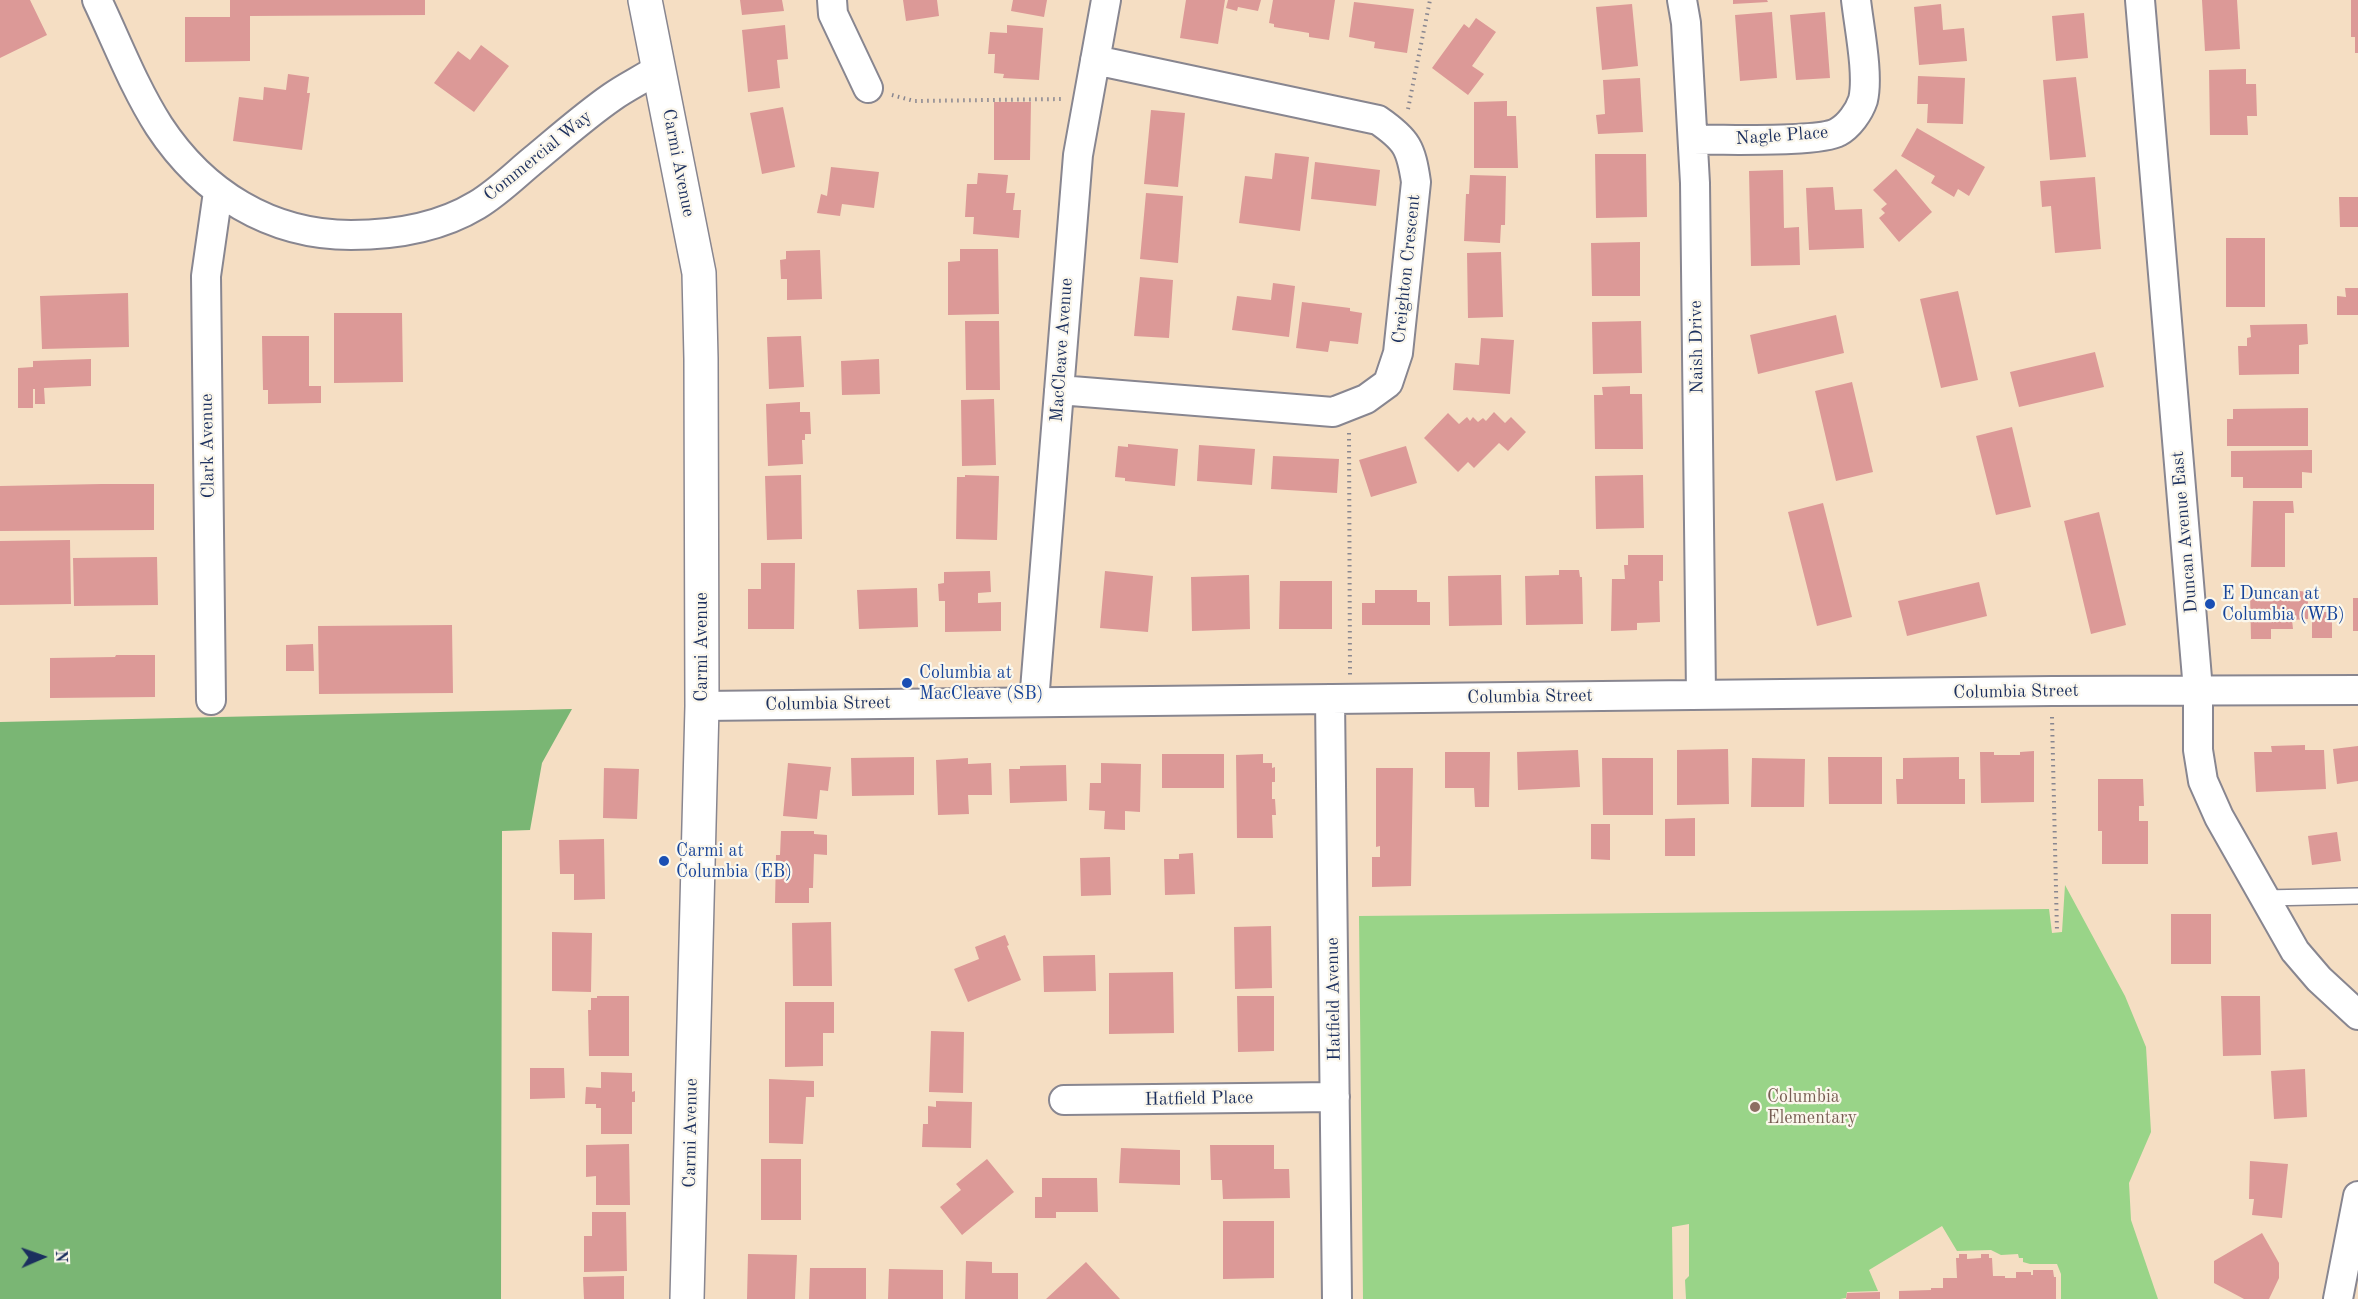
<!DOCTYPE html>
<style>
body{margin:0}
#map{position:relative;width:2358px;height:1299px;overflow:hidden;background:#f5dec3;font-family:"Old Standard TT",serif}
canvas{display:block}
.north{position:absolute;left:12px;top:1227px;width:60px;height:60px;-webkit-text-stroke:4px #fbf7ec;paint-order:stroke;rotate:88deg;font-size:16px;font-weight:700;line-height:24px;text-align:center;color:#1b2f5e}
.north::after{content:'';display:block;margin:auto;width:21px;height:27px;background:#1b2f5e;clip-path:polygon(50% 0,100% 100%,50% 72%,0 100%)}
</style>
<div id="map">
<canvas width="2358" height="1299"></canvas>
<div class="north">N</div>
</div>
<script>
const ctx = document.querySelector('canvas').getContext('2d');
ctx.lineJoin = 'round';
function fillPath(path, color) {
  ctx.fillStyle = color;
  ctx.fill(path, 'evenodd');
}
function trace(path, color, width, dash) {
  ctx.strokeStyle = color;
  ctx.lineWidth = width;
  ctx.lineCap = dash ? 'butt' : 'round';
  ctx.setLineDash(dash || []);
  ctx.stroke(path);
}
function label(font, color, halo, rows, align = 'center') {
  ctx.font = font + ' "Old Standard TT",serif';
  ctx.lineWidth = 4.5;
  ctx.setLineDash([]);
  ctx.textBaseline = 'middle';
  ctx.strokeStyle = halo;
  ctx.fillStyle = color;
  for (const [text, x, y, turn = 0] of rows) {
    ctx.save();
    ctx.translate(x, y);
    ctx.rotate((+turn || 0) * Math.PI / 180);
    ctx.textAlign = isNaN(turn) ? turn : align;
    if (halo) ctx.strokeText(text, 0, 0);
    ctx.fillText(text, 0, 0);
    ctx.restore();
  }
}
fillPath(new Path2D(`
 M2065,885L2125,996L2146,1047L2151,1132L2129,1183L2131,1220L2158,1299H2061V1274L2057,1264H2030L2023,1262V1258H2019L2018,1254L2001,1255L1991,1250L1957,1251L1942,1226L1869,1270L1878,1291L1847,1292L1846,1298L1840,1299H1686L1685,1280L1689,1276V1224L1672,1227L1673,1299H1363L1359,916L2049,909L2052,933L2062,932Z`), '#99d488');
fillPath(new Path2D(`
 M572,709L542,763L530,830L502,831L501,1299H0V722Z`), '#7ab674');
fillPath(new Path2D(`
 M0,0H30L47,35L0,58Z
 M230,0H425V15L250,16V61L185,62V17H230Z
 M740,0H782L784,11L742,15Z
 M903,0H937L939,16L906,21Z
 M1013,0H1047L1044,17L1011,11Z
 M1186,0H1225L1218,44L1180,38Z
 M1228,0H1261L1258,11L1238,7L1237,11L1226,8Z
 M1273,0H1335L1329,40L1309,37V33L1274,27V24L1269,23Z
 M1733,0H1767L1768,2L1733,4Z
 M2202,0H2237L2240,49L2205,51Z
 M2351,0H2358V53H2355V37H2351Z
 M1354,2L1414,9L1407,53L1374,48L1375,42L1349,37Z
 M1632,4L1638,66L1602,70L1596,7Z
 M1941,4L1943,30L1964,28L1967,61L1919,65L1914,7Z
 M1772,12L1777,78L1740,81L1735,15Z
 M1825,12L1830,78L1796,80L1790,15Z
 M2084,13L2088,58L2056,61L2052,16Z
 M1476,18L1496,32L1472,66L1484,74L1468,95L1432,68L1464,24L1469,28Z
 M785,25L788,59L777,60L780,88L748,92L742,30Z
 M1007,25L1043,28L1039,80L1003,78L1004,74L994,73L995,54H988L990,32L1007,33Z
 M481,45L509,66L474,112L434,83L458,51L470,60Z
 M2246,69V84H2256L2257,116H2247L2248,135H2210L2209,70Z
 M288,74L309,77L307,93H310L302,150L233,141L239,97L263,100L264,87L286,90Z
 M1918,76L1965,78L1963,124L1927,123L1928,104H1917Z
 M2076,77L2086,157L2050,160L2043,80Z
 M1640,78L1643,132L1598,134L1596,115L1605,114L1603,80Z
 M1507,101V116H1516L1518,168H1474V102Z
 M994,102H1031L1030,160H994Z
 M783,107L795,167L762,174L750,113Z
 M1151,110L1185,113L1178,187L1144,184Z
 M1917,128L1985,167L1969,196L1958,189L1954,197L1931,183L1935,176L1901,156Z
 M1275,153L1309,157L1300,231L1239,223L1245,176L1272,179Z
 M1595,154H1646L1647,217L1596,218Z
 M1315,162L1380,170L1376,206L1311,199Z
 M831,167L879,172L874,208L842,204L840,216L817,213L821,194L827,196Z
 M1896,169L1932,212L1899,242L1879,218L1885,213L1881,209L1887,204L1873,190Z
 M1783,170L1784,228L1799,227L1800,265L1751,266L1749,171Z
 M978,173L1008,175L1006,193H1015L1013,210H1021L1019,238L973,234L974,217H965L967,184H977Z
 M1470,175L1506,176L1505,225H1501L1500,243L1464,241L1466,194H1469Z
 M2095,177L2101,249L2055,253L2051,206L2042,207L2040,181Z
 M1833,187L1835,210L1862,209L1864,248L1809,250L1806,188Z
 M1146,193L1183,196L1178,263L1140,259Z
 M2339,197H2358V227H2340Z
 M2226,238H2265V307H2226Z
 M1640,242V296H1592L1591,243Z
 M960,249H998L999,314L948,315V262L960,261Z
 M820,250L822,299L787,300V279H781L780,260L786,259V251Z
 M1501,252L1503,317L1468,318L1467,253Z
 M1140,277L1173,280L1169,338L1134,336Z
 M1273,283L1295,286L1289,337L1232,330L1237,296L1271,300Z
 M2345,288H2358V315H2337V296L2346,297Z
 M1958,291L1978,380L1941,388L1920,299Z
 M128,293L129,347L42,349L40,296Z
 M1302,302L1350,308V311L1362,313L1358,344L1330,341L1328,352L1296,348Z
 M334,313H402L403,382L334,383Z
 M1836,315L1844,353L1758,374L1750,335Z
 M965,321H999L1000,390H966Z
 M1641,321L1642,373L1593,374L1592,322Z
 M2307,324L2308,344L2299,345V374L2239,375L2238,346H2247V338L2251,337L2250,325Z
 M262,336H309V386H321V403L268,404V390H263Z
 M801,336L804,387L769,389L767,337Z
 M1481,338L1514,340L1510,394L1453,390L1455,363L1479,365Z
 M2095,352L2104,387L2019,407L2010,372Z
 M91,359V386L44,388L45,404H35V389H33V408H18V368L33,367V361Z
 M879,359L880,394L842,395L841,361Z
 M1852,382L1873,472L1836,481L1815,391Z
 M1630,386V394H1642L1643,449H1595L1594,395H1603L1602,387Z
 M994,399L996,465L962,466L961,400Z
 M800,402V412H810L811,434H805V440H802L803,464L768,466L766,404Z
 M2308,408V446H2227V419H2233V409Z
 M1494,412L1505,423L1511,417L1526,432L1508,451L1499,443L1474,468L1468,462L1458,472L1424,438L1448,413L1459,424L1467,417L1470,421L1473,417L1478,422L1483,418L1486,421Z
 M2012,427L2031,507L1996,515L1976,436Z
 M1128,444L1178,449L1175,486L1125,481V478L1115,477L1118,446L1128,447Z
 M1199,445L1255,449L1252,485L1197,481Z
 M1406,446L1417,483L1371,497L1359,460Z
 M2312,450V473L2302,472V488H2243V477H2231V451Z
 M1273,456L1339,459L1337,493L1271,489Z
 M801,475L802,539L767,540L765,476Z
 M965,475L999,476L997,540L956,539L957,477H965Z
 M1643,475L1644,528L1596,529L1595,476Z
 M102,484H154V530L0,531V486Z
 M2253,501H2293L2294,513H2285V567H2251Z
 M1823,503L1852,617L1817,626L1788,512Z
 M2099,512L2126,625L2091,634L2064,521Z
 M70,540L71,604L0,605V541Z
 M1628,555H1663V581H1659L1660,622L1637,623V630L1611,631L1612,579H1625L1624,565H1628Z
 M157,557L158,605L74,606L73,558Z
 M761,563H795L794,629H748V589H761Z
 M1559,570H1579L1580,577H1582L1583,624L1526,625L1525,576L1559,575Z
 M990,571L991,592L978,593V603L1001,602V631L945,632V601H939L938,584L944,583V572Z
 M1105,571L1153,576L1148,632L1100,628Z
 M1249,575L1250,629L1192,631L1191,577Z
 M1501,575L1502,625L1449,626L1448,576Z
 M1280,581H1332V629H1279Z
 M1979,582L1987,616L1907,636L1898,601Z
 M917,588L918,627L859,629L857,590Z
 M1375,590H1417V602H1430V625H1362V603H1375Z
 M2292,590L2308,592V619L2292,620L2293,629H2271V639H2251L2250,591Z
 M2353,598H2358V631H2353Z
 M2312,612H2332V638H2312Z
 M452,625L453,693L319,694L318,626Z
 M313,644L314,671H286V645Z
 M116,655H155V697L50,698V658L115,657Z
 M2305,745V750H2324L2326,789L2256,792L2254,752H2272L2271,746Z
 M2358,746V781L2337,784L2333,749Z
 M1728,749L1729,804L1677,805V750Z
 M1578,750L1580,787L1518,790L1517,752Z
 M2034,751V802L1981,803L1980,752H1994V755H2020V752Z
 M1445,752H1490L1489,807H1475L1474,788H1445Z
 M1162,754H1224V788H1162Z
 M1263,754V763H1272V768L1275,767V782H1272V799H1275L1276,815H1272L1273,838H1237L1236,755Z
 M914,757V795L852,796L851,758Z
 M1828,757H1882V804H1829Z
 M1959,757V779H1965V804H1897L1896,779H1903V758Z
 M968,758V764L991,763L992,795H968L969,814L938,815L936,760Z
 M1602,758H1653V815H1603Z
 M1752,758L1805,759L1804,807H1751Z
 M788,763L831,767L828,791L820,790L817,819L783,816Z
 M1101,763L1141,764L1140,812L1125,811V830L1104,829L1105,811L1089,810L1090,783H1101Z
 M1066,765L1067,801L1010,803L1009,769H1020V766Z
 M604,768L639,769L637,819L603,818Z
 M1376,768H1413L1411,886L1372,887V857H1380V846L1376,847Z
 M2098,779H2143L2144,806H2139V821H2148V864H2102V831H2098Z
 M1695,818V856H1665V819Z
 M1591,824H1610V860L1591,859Z
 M781,831H814V834L827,835V855L814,854L813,888H809V903H775L776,855H780Z
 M2337,832L2341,861L2312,865L2308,836Z
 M604,839L605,899L574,900V874H560L559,840Z
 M1193,853L1195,894L1165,895L1164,859H1179V854Z
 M1110,857L1111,895L1081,896L1080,858Z
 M2171,914H2211V964H2171Z
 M831,922L832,986H793L792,923Z
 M1271,926L1272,988L1235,989L1234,927Z
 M552,932L592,933L591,992L552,991Z
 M1005,935L1009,945L1007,946L1021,980L968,1002L954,969L979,959L975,947Z
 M1095,955L1096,991L1044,992L1043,956Z
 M1173,972L1174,1033L1109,1034V973Z
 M597,996H629V1056H589L588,1010H591V998H597Z
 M1237,996H1274V1051L1238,1052Z
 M2221,996H2260L2261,1055L2223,1056Z
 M785,1002H834V1033H823V1066L785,1067Z
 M931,1031L964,1032L963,1093L929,1092Z
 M530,1068H564L565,1098L530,1099Z
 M2305,1069L2307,1117L2274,1119L2271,1071Z
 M601,1072L632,1073V1092L635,1091V1102H632V1134H601V1108H596V1104H585L586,1087L601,1088Z
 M769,1079L814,1081V1097H806L803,1144L769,1143Z
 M936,1101L972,1102L971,1148L922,1147L923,1124H928V1106L936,1107Z
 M629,1144L630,1205H596V1176L586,1177V1145Z
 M1210,1145H1274V1169H1289L1290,1198L1223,1199L1222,1180H1211Z
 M1121,1148L1180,1150V1185L1119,1183Z
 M761,1159H801V1220H761Z
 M987,1159L1014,1192L962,1235L940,1207L961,1190L956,1184Z
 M2250,1161L2288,1164L2282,1218L2252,1215L2254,1199H2249Z
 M1042,1178H1097L1098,1212H1056V1218H1035V1197H1042Z
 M592,1212H626L627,1271L584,1272V1236H592Z
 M1223,1221H1274V1278L1223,1279Z
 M2262,1233L2279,1263V1278L2269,1299H2244L2214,1283V1261Z
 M748,1254L797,1255L795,1299H747Z
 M1959,1254H1967V1259L1981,1258V1254H1989V1258H1992L1993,1276H2005V1278H2016V1272H2031V1275H2033V1270H2053L2054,1277H2056V1299H1899V1291L1931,1290V1288H1943V1278H1957L1956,1258H1959Z
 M966,1261L992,1262V1273H1018V1299H965Z
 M1086,1262L1120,1299H1046Z
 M810,1268H866V1299H809Z
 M889,1269L943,1270V1299H888Z
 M624,1276V1299H584L583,1277Z
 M1880,1292V1299H1846L1847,1293Z`), '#dc9997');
const service = new Path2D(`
 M2265,898L2358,896`);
const minor = new Path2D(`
 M97,0C117,42 134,87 159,126C203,193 270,235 351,235C396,235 439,228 477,205C500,191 517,173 537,157C561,137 586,115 612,97C626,87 643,79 658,69
 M832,0L833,14L868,88
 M1682,0L1686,23L1695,183L1701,695
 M2140,0L2198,690V750L2203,781L2219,817L2295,951L2319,979L2358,1015
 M1693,140C1721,139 1819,143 1838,132C1849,126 1859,112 1863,100C1869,75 1859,27 1856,0
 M1059,390L1333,412L1366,399L1388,383L1398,353L1416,182C1411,148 1407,140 1378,120L1095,60
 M1330,699L1337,1299
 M211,700L206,276L218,192
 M1034,702L1078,155L1106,0
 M702,706L2052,691L2358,690
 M1064,1100L1335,1097
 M2338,1299L2358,1196`);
const tertiary = new Path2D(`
 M645,0L699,273L701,359L702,706L687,1299`);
trace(service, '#888690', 18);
trace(minor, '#888690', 32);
trace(tertiary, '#888690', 36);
trace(new Path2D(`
 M892,95L914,101L1063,99
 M1408,109L1430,0
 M1349,433L1350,675
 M2052,717L2057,932`), '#888690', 4, [1.5, 4.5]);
trace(service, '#fff', 15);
trace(minor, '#fff', 28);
trace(tertiary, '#fff', 33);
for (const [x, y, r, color] of [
 [2210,604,6,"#1a4fb4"],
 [907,683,6,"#1a4fb4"],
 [664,861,6,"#1a4fb4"],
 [1755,1107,6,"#8d6e63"]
]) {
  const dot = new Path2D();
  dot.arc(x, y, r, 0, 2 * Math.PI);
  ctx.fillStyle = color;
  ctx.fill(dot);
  trace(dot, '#fbf7ec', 2);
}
label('18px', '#1b2f5e', '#fbf7ec', [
 ["Nagle Place",1782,136,-4],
 ["Commercial Way",538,156,-39],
 ["Carmi Avenue",678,163,79],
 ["Creighton Crescent",1407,269,-84],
 ["Naish Drive",1697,347,-91],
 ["MacCleave Avenue",1062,350,-86],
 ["Clark Avenue",208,446,-91],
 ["Duncan Avenue East",2185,532,-95],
 ["Carmi Avenue",702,647,-90],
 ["Columbia Street",2016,692,-1],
 ["Columbia Street",1530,697,-1],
 ["Columbia Street",828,704,-1],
 ["Hatfield Avenue",1334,999,-91],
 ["Hatfield Place",1199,1099,-1],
 ["Carmi Avenue",691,1133,-89]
]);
label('18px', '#164399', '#fbf7ec', [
 ["E Duncan at",2222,594],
 ["Columbia (WB)",2222,615],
 ["Columbia at",919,673],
 ["MacCleave (SB)",919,694],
 ["Carmi at",676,851],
 ["Columbia (EB)",676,872]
], 'left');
label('18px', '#785e54', '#fbf7ec', [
 ["Columbia",1767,1097],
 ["Elementary",1767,1118]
], 'left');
</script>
